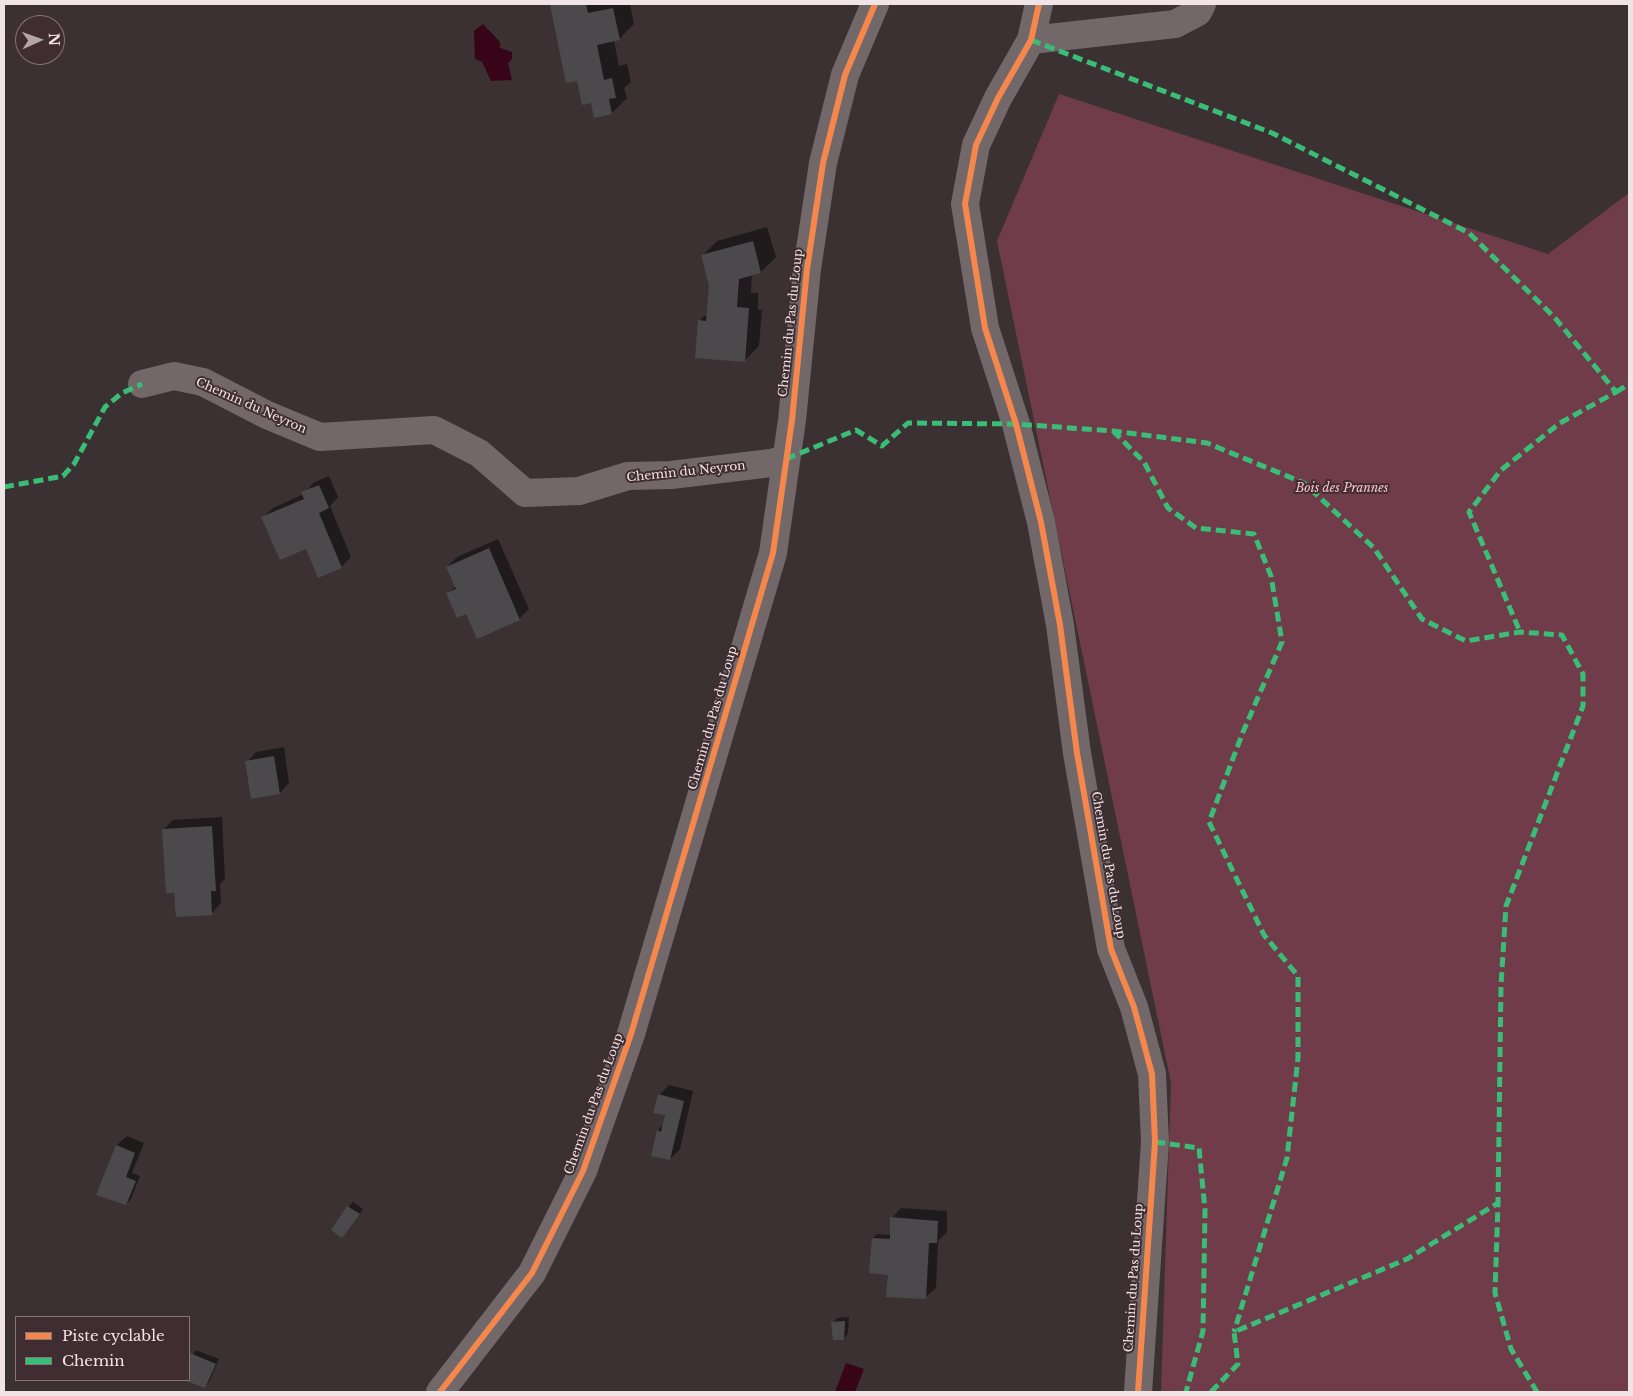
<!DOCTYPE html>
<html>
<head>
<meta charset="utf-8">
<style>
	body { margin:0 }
	#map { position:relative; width:1633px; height:1396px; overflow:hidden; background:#3b3133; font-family:"Libre Baskerville",serif }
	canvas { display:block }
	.frame { position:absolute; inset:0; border:5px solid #f1e4e6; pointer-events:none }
	.legend { position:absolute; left:15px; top:1316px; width:175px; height:65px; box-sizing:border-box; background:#3f2d31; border:1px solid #867679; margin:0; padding:6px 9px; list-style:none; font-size:15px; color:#f1e4e6 }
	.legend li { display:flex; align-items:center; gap:10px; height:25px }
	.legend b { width:25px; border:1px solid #867679 }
	.north { position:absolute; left:15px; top:15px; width:50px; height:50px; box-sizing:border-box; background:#3f2d31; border:1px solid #867679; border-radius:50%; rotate:88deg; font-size:14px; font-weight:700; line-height:20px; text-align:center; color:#f1e4e6 }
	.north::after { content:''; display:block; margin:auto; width:18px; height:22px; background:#b1a5a7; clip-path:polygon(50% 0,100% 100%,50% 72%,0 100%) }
</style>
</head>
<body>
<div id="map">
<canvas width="1633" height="1396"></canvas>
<div class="frame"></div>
<ul class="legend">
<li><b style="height:6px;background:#f5874c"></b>Piste cyclable</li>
<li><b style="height:6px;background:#3abd76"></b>Chemin</li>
</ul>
<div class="north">N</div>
</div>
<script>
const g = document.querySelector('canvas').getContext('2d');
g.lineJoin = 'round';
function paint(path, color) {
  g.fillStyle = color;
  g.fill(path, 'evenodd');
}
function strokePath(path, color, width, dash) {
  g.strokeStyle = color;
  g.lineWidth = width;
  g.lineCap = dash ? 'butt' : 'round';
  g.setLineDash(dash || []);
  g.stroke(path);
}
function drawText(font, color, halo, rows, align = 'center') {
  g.font = font + ' "Libre Baskerville",serif';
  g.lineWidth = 4;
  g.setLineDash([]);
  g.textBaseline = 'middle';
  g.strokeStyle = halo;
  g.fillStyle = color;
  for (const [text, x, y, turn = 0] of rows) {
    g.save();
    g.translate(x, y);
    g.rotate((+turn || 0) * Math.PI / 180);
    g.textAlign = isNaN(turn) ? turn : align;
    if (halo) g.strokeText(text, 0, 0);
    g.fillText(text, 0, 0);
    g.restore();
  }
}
paint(new Path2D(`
	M1059 94 1548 254 1629 193V1392H1161L1171 1083 997 241Z`), '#713c4a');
paint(new Path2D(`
	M483 24 500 42V48L512 52V59L508 63 512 80 491 81 482 62 475 59 474 31Z
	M846 1363 864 1369 855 1392H835Z`), '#380418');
paint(new Path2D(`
	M553 4H630L634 24 619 39 614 40 619 66 627 64 631 82 624 88 627 98 612 113 592 101 578 80 551 6Z
	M767 227 776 257 761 272 752 274 751 293H758V310H762L759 346 744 361 700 320 704 316H708L710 286 702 256 717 241Z
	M329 476 338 497 330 506 351 557 341 567 263 517 273 508 304 494 313 483Z
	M498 539 529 609 519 619 466 613 448 594 456 586 447 567 457 557Z
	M284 747 289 783 280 793 247 762 256 752Z
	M222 817 225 879 220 884 221 903 212 913 175 891 163 830 173 820Z
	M669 1085 693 1091 680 1149 670 1159 658 1130 664 1124 667 1114 659 1095Z
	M127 1136 144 1143 132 1173 140 1176 131 1199 126 1204 97 1194 117 1145Z
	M353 1202 363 1209 346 1232 348 1207Z
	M901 1208 947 1211V1232L938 1241 936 1288 926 1297 889 1274 873 1238 877 1234 891 1235 892 1218Z
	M849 1317 848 1334 843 1339 833 1323 837 1318Z
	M196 1350 219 1359 209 1382 204 1387 188 1380 189 1360Z`), '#0007');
paint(new Path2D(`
	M556 4H586L588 13 613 8 620 40 597 45 604 80 612 78 616 98 609 99 612 114 594 118 591 103 582 105 577 81 566 83 550 5Z
	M753 241 761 273 739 279 737 307 749 308 745 362 695 358 698 320 706 321 709 286 701 255Z
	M319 485 329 508 319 513 342 568 318 578 306 549 280 560 261 517 304 499 301 492Z
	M489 548 520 620 477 639 466 614 457 618 446 593 456 589 446 567Z
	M274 756 280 794 251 799 245 761Z
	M212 826 216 891H211L212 915 176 917 174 893H166L162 829Z
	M658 1094 684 1101 670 1160 651 1156 657 1130 661 1132 665 1115 653 1113Z
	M116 1145 135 1153 126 1177 136 1181 126 1205 96 1195Z
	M347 1206 360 1214 342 1238 331 1230Z
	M890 1217 938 1221 937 1243H929L926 1299 886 1297 888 1275 869 1273 872 1238 890 1239Z
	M845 1321 844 1340H833L831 1322Z
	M190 1353 216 1364 205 1388 184 1380H189Z`), '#4b494c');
strokePath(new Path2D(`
	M1039 4 1031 40 998 98 976 145 965 204 985 328 1016 424 1041 522 1060 625 1077 753 1111 949 1134 1007 1152 1074 1155 1142 1138 1392
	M1031 40 1175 24 1198 12 1202 4
	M142 384 174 376 203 382 267 415 320 437 434 430 479 453 525 493 579 491 628 476 671 475 771 463 786 459
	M440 1392 532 1273 583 1171 631 1034 773 553 792 420 807 269 823 163 845 75 875 4`), '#72686a', 28);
strokePath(new Path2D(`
	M1031 40 1272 133 1469 233 1555 318 1616 392 1560 423 1501 470 1469 512 1520 632
	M1616 392 1629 384
	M1113 431 1144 462 1168 508 1196 528 1254 534 1271 576 1282 642 1243 732 1209 822 1264 935 1298 976V1058L1287 1158 1234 1332
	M786 459 856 430 882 446 908 423 1016 424 1113 431 1207 443 1304 483 1374 548 1422 619 1466 641 1520 632 1562 635 1583 674V706L1506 906 1501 985 1498 1203
	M4 487 63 476 74 464 105 407 122 393 142 384
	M1155 1142 1199 1148 1205 1210 1203 1331 1186 1392
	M1211 1392 1238 1364 1234 1332 1407 1259 1498 1203 1495 1293 1511 1349 1537 1392`), '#3abd76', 5, [10, 5]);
strokePath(new Path2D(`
	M1039 4 1031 40 998 98 976 145 965 204 985 328 1016 424 1041 522 1060 625 1077 753 1111 949 1134 1007 1152 1074 1155 1142 1138 1392
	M440 1392 532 1273 583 1171 631 1034 773 553 792 420 807 269 823 163 845 75 875 4`), '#f5874c', 6);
drawText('12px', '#f1e4e6', '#3f2d31', [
	["Chemin du Pas du Loup",791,323,-84],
	["Chemin du Neyron",251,406,24],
	["Chemin du Neyron",686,472,-6],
	["Chemin du Pas du Loup",713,718,-74],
	["Chemin du Pas du Loup",1108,865,80],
	["Chemin du Pas du Loup",594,1104,-70],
	["Chemin du Pas du Loup",1134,1278,-86]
]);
drawText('italic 12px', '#ffc2cf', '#3f2d31', [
	["Bois des Prannes",1342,489]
]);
</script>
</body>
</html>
